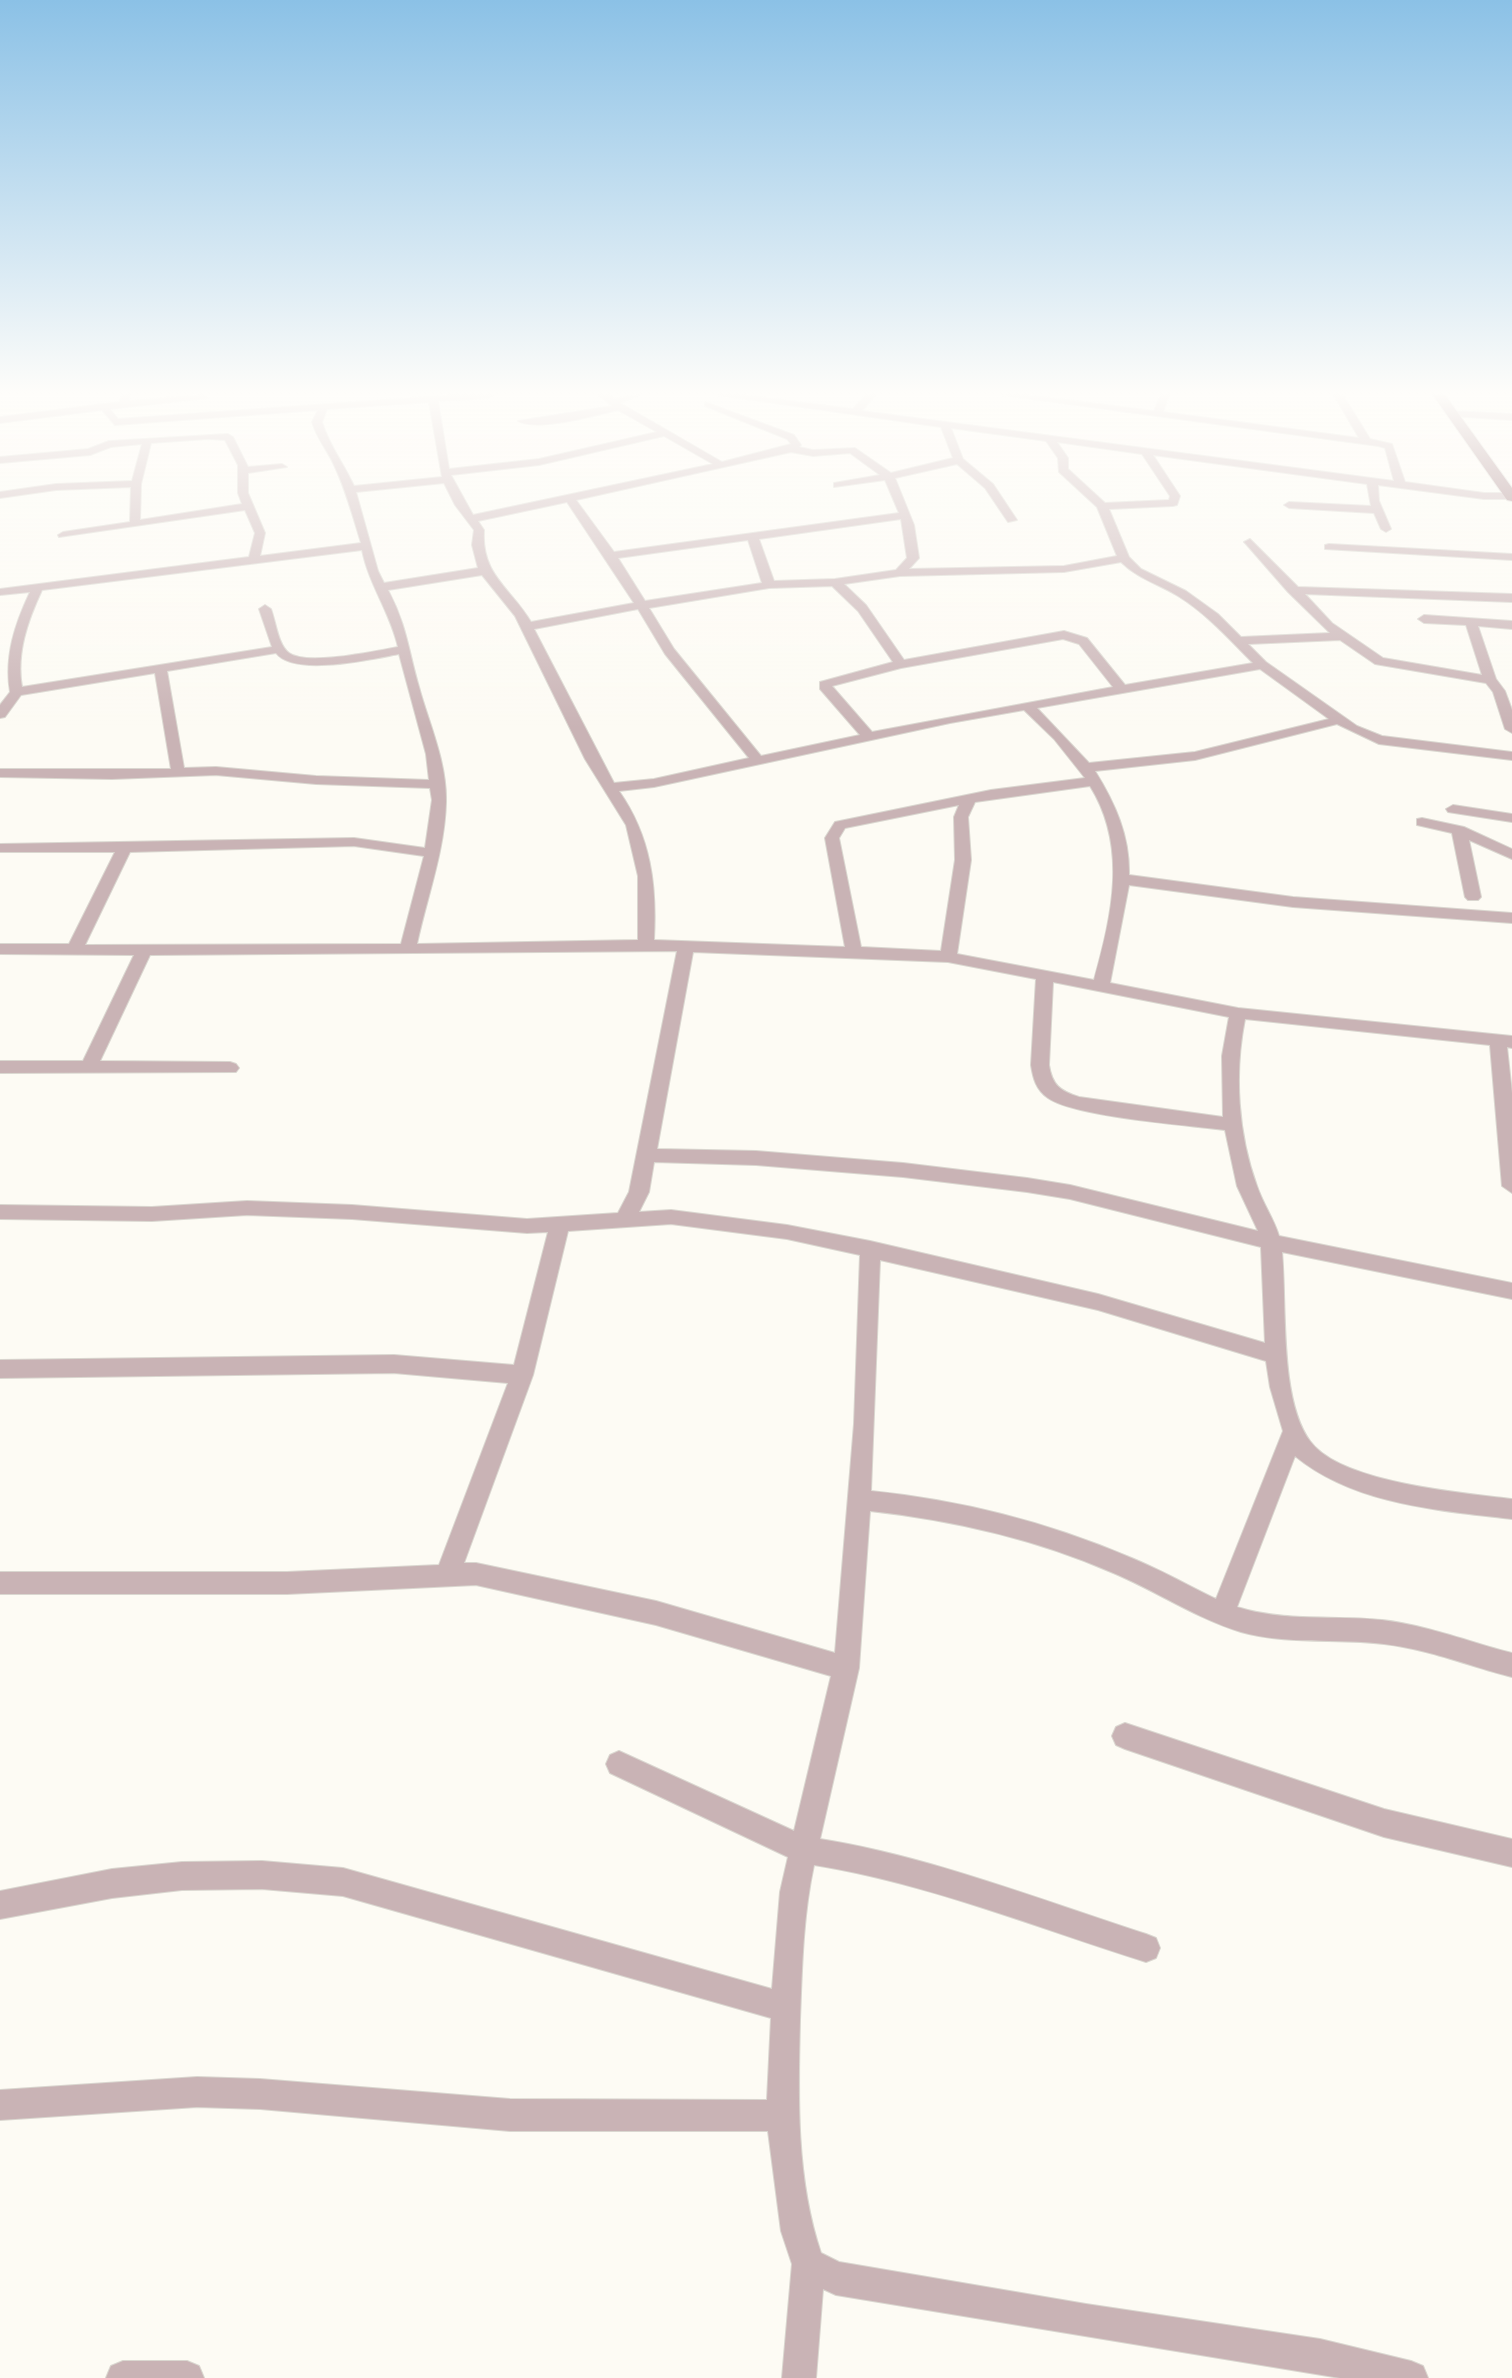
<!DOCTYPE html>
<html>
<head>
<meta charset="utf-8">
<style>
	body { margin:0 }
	canvas { display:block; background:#fdfbf4 }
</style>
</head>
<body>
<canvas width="1512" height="2378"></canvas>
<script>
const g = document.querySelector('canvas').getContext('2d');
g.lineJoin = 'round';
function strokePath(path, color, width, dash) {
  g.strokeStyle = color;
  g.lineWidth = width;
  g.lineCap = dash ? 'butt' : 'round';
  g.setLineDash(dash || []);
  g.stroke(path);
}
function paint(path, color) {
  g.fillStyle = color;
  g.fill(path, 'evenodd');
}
const minor = new Path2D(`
	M122 395H130L129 401 203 395 208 398 110 409 118 419 454 395H493L489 398 438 401 449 469 539 459 657 432 618 410C596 415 537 432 518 421L612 406 599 395H609L614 399 639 395 620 403 722 462 791 444 787 439 705 406V402L794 435 801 445 799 447 813 450 855 448 891 473 953 458 941 427 718 395H742L853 409 866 395H875L862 411 1394 481 1385 448 1378 446 1002 395H1026L1154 411 1161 395H1169L1163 412 1359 438 1334 395H1343L1370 439 1392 444 1405 482 1484 493H1512V499H1484L1378 485 1379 501 1391 529 1386 532 1381 529 1374 513 1289 508 1284 505 1289 502 1371 506 1367 484 1153 455 1180 496 1177 505 1173 506 1109 509 1129 557 1141 569 1186 591 1218 614 1241 637 1330 633 1288 592 1246 544 1244 542 1250 539 1298 587 1512 594V602L1305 594 1332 623 1383 658 1482 675 1466 625 1424 623 1418 619 1424 615 1512 621V629L1478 626 1496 679 1505 691 1512 710V733L1505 729 1493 692 1486 683 1375 664 1340 640 1248 644 1266 662 1357 726 1382 736 1512 752V760L1379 744 1337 724 1195 760 1095 771C1115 803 1130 836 1129 875L1293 897 1512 913V923L1293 907 1129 885 1110 983 1238 1008 1512 1036V1048L1507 1047 1512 1093V1193L1502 1186 1490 1045 1245 1019C1234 1074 1238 1134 1257 1186 1263 1204 1274 1219 1279 1236L1512 1283V1299L1282 1252C1287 1303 1279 1399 1310 1441 1340 1483 1463 1493 1512 1499V1519C1438 1510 1355 1505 1295 1456L1237 1607C1284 1622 1334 1615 1382 1620 1426 1625 1469 1642 1512 1653V1677C1469 1666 1428 1649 1384 1644 1336 1638 1287 1645 1241 1632 1195 1618 1155 1590 1111 1572 1035 1539 952 1520 870 1511L859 1668 820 1839C928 1856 1041 1900 1146 1934L1156 1938 1160 1948 1156 1958 1146 1962C1037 1928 927 1883 814 1865 803 1916 802 1968 800 2020 798 2097 796 2179 821 2253L839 2262 1086 2304 1320 2339 1411 2361 1423 2366 1428 2378H1340L836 2295 823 2289 816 2378H782L792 2264 781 2231 768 2131H510L260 2109 197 2107 0 2120V2090L197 2077 260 2079 510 2099 767 2100 771 2018 343 1896 262 1889 182 1890 112 1898 0 1919V1891L112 1869 182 1862 262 1861 343 1868 772 1989 780 1892 788 1857 610 1773 606 1764 610 1755 619 1751 794 1831 831 1676 656 1625 476 1585 287 1594H0V1572H287L439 1565 508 1383 394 1373 0 1378V1360L394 1355 514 1365 548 1232 527 1233 352 1219 247 1215 152 1221 0 1219V1205L152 1207 247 1201 352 1205 527 1219 618 1213 629 1192 677 951 150 955 100 1061 230 1062 236 1064 239 1068 236 1072 0 1073V1061H83L134 955 0 954V944H69L115 852H0V844L354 838 425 848 432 800 430 788 316 784 216 775 112 779 0 777V769H171L155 673 21 695 5 717 0 718V705L10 692C4 656 15 624 30 592L0 595V589L249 557 255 533 245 510 59 537 58 535 63 532 130 522 131 487 56 490 0 498V492L56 484 132 481 142 444 111 447 90 455 0 463V457L88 449 109 441 228 434 233 437 248 467 282 464 287 467 248 473V493L265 533 260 556 361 543C353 517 346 490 334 465 327 449 318 441 312 422L318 410 115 425 102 410 0 423V417L120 402ZM429 402 442 477 354 486C344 464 329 445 322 422L327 409ZM951 428 1046 441 1058 458 1059 472 1097 507 1117 556 1064 566 909 569 919 558 914 525 895 478 957 464 985 488 1008 522 1017 520 993 484 963 459ZM664 436 713 464 473 515 451 475 539 465ZM208 439 225 440 238 465V493L242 504 140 520 141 484 151 443ZM1057 442 1142 454 1170 496 1169 500 1105 503 1068 469V458ZM791 452 813 456 850 453 880 475 834 483V487L885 480 899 513 614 552 576 500ZM444 483 455 505 474 530 472 545 478 568 384 583 378 571 356 492ZM567 502 634 603 531 622C510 587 481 575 484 530L478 521ZM901 519 907 558 896 570 835 579 774 581 759 539ZM748 540 762 583 645 601 618 558ZM362 550C369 585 390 612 398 647 375 651 307 666 289 653 278 645 276 622 271 609L265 605 259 609 272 647 22 687C16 653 28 620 42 590ZM1121 562C1138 579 1159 584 1178 596 1207 614 1229 639 1253 663L1125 685 1087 638 1064 631 904 660 866 605 844 584 900 576 1064 572ZM482 575 515 616 585 759 626 825 638 876V940L417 944C427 897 445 850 446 802 447 762 429 724 419 687 408 649 407 626 388 590ZM832 586 858 611 893 662 820 682V689L860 735 761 756 674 649 649 608 769 588ZM638 609 665 654 749 758 654 779 614 783 534 629ZM1063 639 1079 644 1113 687 872 732 832 686 901 668ZM276 653C294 677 372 659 399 654L426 754 429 780 316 776 216 767 184 768 167 671ZM1260 669 1329 719 1195 752 1089 763 1037 708ZM1024 710 1054 739 1085 778 991 790 835 822 825 838 845 947 654 940C657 885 651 837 619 791L654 787 950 723ZM1090 786C1128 847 1112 915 1094 980L957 954 971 860 968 817 975 802ZM959 805 954 817 955 860 941 951 861 947 839 838 845 828ZM354 846 424 856 401 944 85 945 130 852ZM693 952 948 962 1036 979 1031 1065C1033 1078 1036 1090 1048 1098 1075 1117 1187 1125 1225 1130L1237 1186 1258 1231 1070 1185 1027 1178 903 1163 756 1151 657 1149ZM1053 982 1229 1017 1222 1056 1223 1117 1079 1097C1060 1091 1052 1085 1049 1065ZM654 1162 756 1165 903 1177 1027 1192 1070 1199 1261 1247 1265 1343 1098 1294 870 1241 787 1225 671 1210 639 1212 649 1192ZM671 1224 787 1239 860 1255 854 1424 835 1653 656 1601 476 1563H464L533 1375 568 1231ZM880 1260 1098 1310 1266 1361 1270 1387 1283 1431 1216 1599C1187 1585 1159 1569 1129 1557 1047 1522 960 1500 871 1491Z
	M1453 411 1512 414V420L1450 416Z
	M1329 544 1512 554V560L1325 549V545Z
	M1453 805 1512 814V822L1448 812 1446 809Z
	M1422 818 1464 827 1512 849V859L1469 840 1481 897 1478 900H1468L1465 897 1452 833 1417 825V819Z
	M1125 1723 1384 1809 1512 1839V1867L1384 1837 1125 1749 1116 1745 1112 1736 1116 1727Z
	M123 2361H187L199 2366 204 2378H106L111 2366Z`);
const major = new Path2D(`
	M1433 395H1445L1512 488V501L1507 500Z`);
strokePath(minor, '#dad7d0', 2);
strokePath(major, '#dad7d0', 2);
paint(minor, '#c9b3b5');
paint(major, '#9d767b');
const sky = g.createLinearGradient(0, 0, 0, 728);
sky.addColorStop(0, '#8bc1e6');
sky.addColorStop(0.54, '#fefdfa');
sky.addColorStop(1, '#fefdfa00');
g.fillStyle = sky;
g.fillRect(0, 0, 1512, 728);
</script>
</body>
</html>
